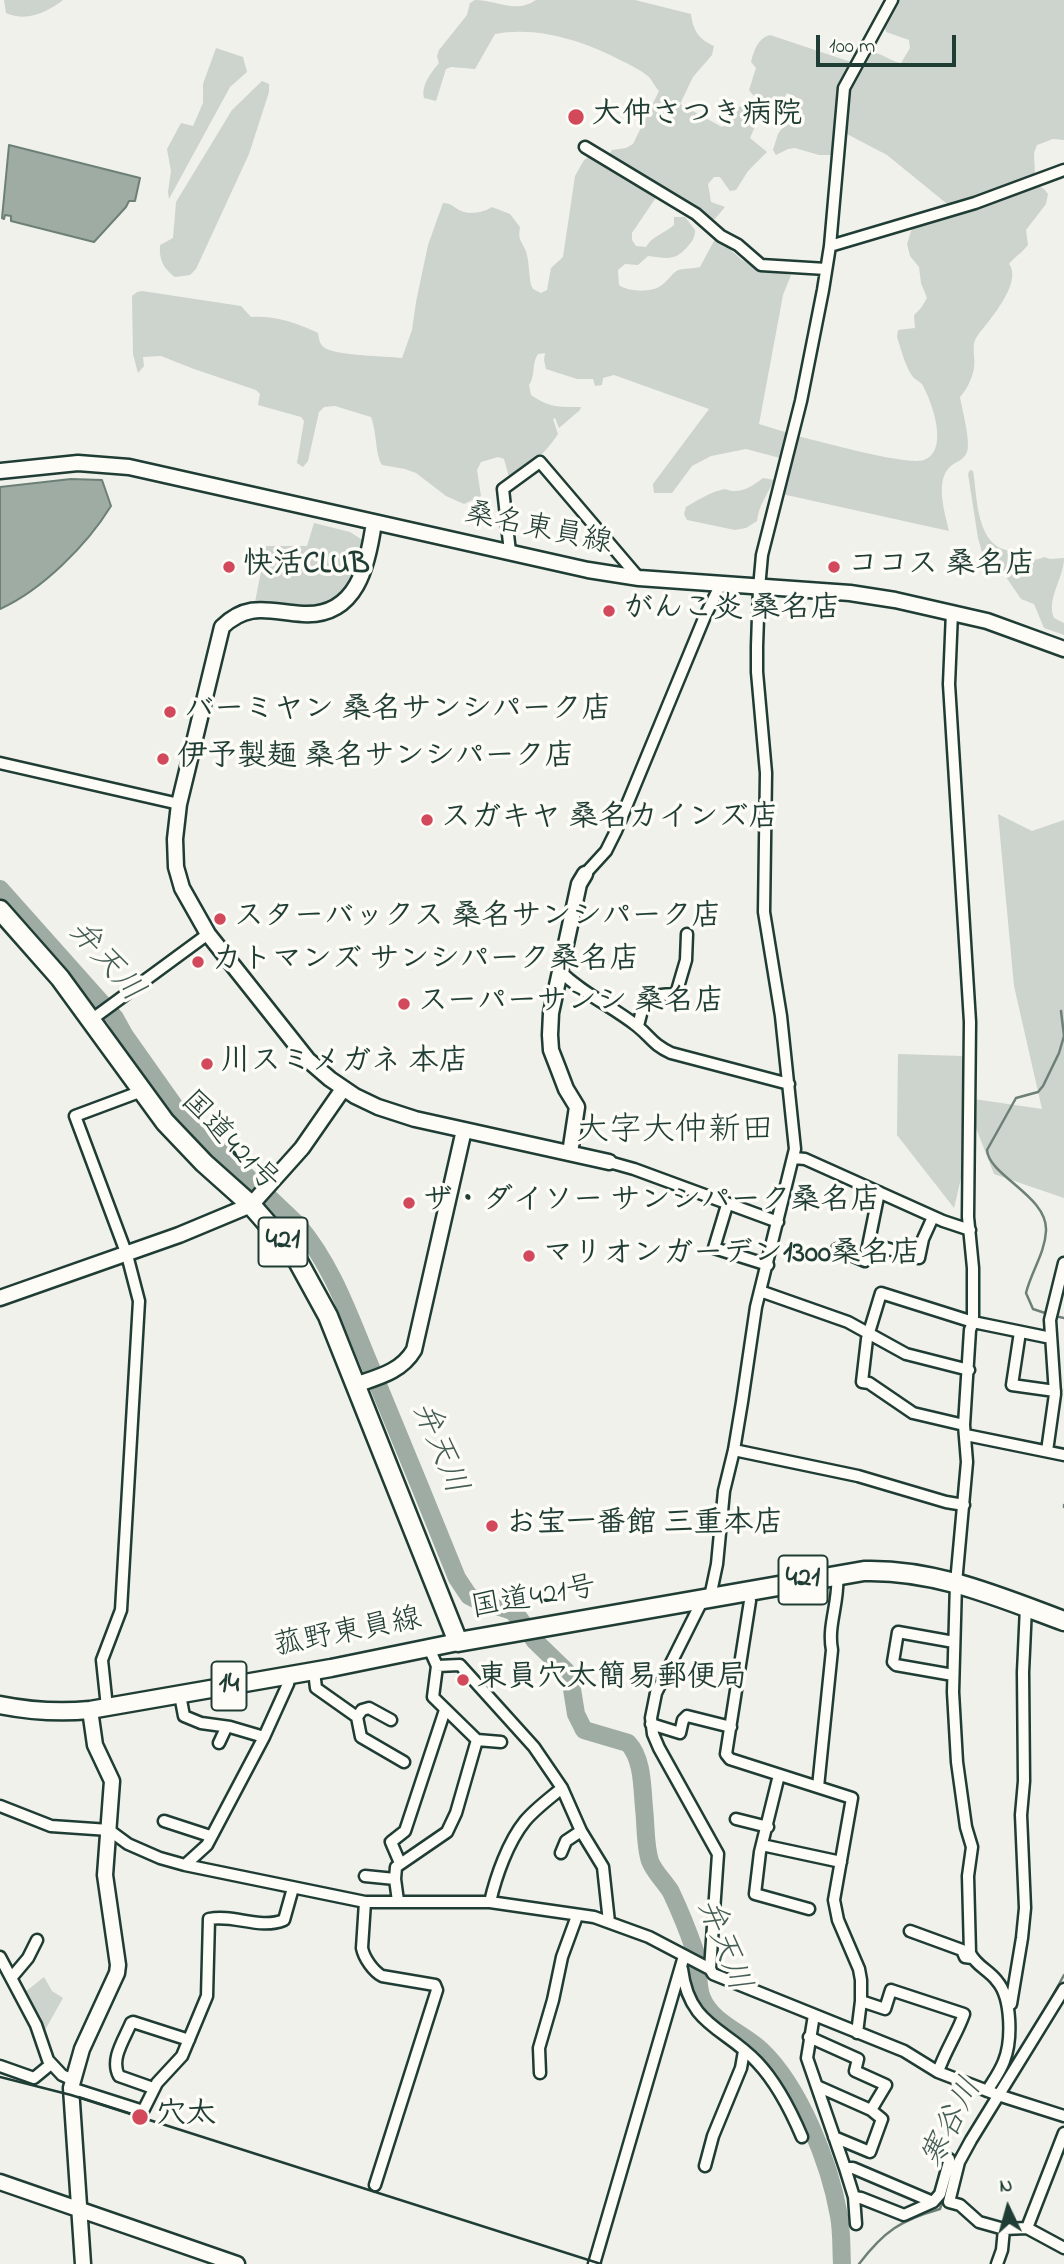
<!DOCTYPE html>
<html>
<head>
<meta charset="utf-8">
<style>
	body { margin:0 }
	#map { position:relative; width:1064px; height:2264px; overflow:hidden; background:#f0f1eb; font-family:"Indie Flower",sans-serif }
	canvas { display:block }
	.north { position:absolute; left:973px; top:2173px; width:70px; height:70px; -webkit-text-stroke:5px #fdfcf7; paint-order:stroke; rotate:355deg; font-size:19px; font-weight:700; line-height:28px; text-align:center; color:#1f3d34 }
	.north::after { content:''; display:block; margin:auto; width:24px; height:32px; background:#1f3d34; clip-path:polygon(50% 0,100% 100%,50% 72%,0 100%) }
	.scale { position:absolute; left:816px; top:35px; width:140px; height:32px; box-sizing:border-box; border:4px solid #1f3d34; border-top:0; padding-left:9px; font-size:21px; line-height:24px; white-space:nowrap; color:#1f3d34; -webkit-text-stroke:5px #fdfcf7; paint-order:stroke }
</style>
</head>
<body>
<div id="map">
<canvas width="1064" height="2264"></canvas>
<div class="north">N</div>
<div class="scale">100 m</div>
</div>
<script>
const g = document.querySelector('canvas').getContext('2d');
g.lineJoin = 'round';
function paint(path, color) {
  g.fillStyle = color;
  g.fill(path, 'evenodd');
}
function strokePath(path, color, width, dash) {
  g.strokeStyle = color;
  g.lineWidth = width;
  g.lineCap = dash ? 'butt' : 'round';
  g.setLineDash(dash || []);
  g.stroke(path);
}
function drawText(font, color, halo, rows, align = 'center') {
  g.font = font + ' "Indie Flower","Klee One",sans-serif';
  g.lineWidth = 7;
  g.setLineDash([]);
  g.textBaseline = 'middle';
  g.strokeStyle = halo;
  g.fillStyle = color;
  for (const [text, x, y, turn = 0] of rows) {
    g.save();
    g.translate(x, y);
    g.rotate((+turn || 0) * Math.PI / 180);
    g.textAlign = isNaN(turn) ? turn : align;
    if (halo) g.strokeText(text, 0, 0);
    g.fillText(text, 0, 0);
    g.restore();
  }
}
paint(new Path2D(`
	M4 0H63C46 13 27 22 6 13Z
	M475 0C496 0 516 14 536 0H635L691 14C693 31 699 39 714 46L712 55 693 77 680 104 722 127 732 120 735 109 743 105 756 115V124L750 138 767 152 748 171 736 190 730 191 720 177H714L708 184 711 202 725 207 715 219 710 220 608 156 612 150 626 148 633 144 659 91C655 87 653 82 650 78 643 71 630 65 622 61 584 41 538 26 495 34L475 69 451 67 446 69 436 101 424 98C421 85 431 73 439 63L437 56 439 50 467 15 470 3Z
	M897 0H1064V140L1053 139 1037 145 1034 153 1035 176 960 204 946 203 887 155 847 134 846 130 848 90 868 52C880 51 889 61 901 63L910 48 909 40 886 32 884 23Z
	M770 35 851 62 842 85 834 155H819L795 148 788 149 776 155 773 150 778 134 783 127 793 119 802 100 787 93 777 109C769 107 753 97 749 90L756 68 751 62C754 50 758 38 770 35Z
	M216 48 243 57 247 72 230 87 169 199 168 192 171 171 167 149 181 123 193 126 203 103V84Z
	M262 81 269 84V92L249 154 196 269 190 275 175 277C163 268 159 260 160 245L173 238 176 202 232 110Z
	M592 155 657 196 632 233V240L636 246 646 247C653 235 664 234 674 225V217H685L695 230C695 237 693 240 689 245 675 262 668 258 648 256L638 265 625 264 618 270 619 285C628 292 652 293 662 285 668 281 671 274 678 270 685 268 693 269 700 267L716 237 742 260 756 267 791 275 783 295 759 424 788 433 780 458 746 449 711 456 692 466 672 493H654L653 484 709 409 614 375 603 378 602 385 595 386 593 379H577L546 369 544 360 545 353 538 354C531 364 536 375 529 385L531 395C550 408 559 407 581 407L580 410 559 428 555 418 553 419 558 434C545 454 529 467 510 481L504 459 498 457 481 462 477 470 481 496 464 504 446 496 416 473 405 469 382 465C375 454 377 432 371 417L335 406 324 407 319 412 308 461 303 467 297 463 304 421 301 417 258 405 260 394 256 390 194 369 161 356 143 357 144 366 138 373 133 354 132 296 137 292 142 291 241 306 251 317C273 315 298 323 318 333 319 339 319 344 325 348 339 356 385 356 402 358L412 330 416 302 428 245 443 203C451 203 452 206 459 210 468 215 483 213 492 207L510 214 520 227C518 239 520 239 525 249 529 257 529 276 531 285L533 289 541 293 547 290 551 268 563 257 575 176 584 160Z
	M1036 185 1044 189 1048 194 1046 204 1026 230 1028 245C1022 253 1013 258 1009 264 1023 282 989 321 978 335 970 345 976 357 974 368 972 379 967 389 960 397 962 409 971 442 967 452 964 460 957 461 951 466 934 480 945 513 949 531L782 494 797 436C819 441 907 466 924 460 949 451 933 405 924 388 922 382 917 381 913 377 905 367 901 348 897 337L898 330 915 328 914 315 921 308 927 298 921 283 919 267 910 256 907 244 913 225Z
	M970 470 973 471C977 494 976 533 998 547 1003 550 1009 550 1014 553 1024 559 1033 562 1044 557L1050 559 1064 558C1064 578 1046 599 1054 618L1064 623V635L1044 628 1034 604 1021 599 995 561 990 560V554L982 552 978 538 968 474Z
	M763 478 774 480C767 496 759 504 757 521L746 528 735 530 687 520 684 514 686 507C696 501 709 493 721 490 727 488 727 490 732 491 744 492 754 485 763 478Z
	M314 523 350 532 364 541C360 554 357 572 350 583 328 616 289 607 255 602L266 546H307Z
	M998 814 1032 831 1064 820V1198L994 1174 974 1123 954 1208 897 1135 898 1054 962 1056 967 1098 1042 1109 1014 986Z
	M44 1977 52 1991 63 1998 45 2030 25 1992Z`), '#cdd3cd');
const water = new Path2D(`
	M9 145 140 178 135 201H129L126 207 94 242 11 221V216L5 215 4 219 2 218Z
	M71 479 102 480 111 506C87 545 42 590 0 609V487Z`);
paint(water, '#9faca4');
strokePath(water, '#6c8077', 2);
strokePath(new Path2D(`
	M1048 1314 1033 1309 1026 1293C1031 1272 1045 1253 1046 1231 1048 1196 989 1176 987 1150L1016 1098 1038 1092 1043 1086 1059 1053 1064 1036 1061 1011
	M1055 1316 1064 1318
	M1064 1505V1507
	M1042 2015 1064 1975
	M996 2089 1026 2042
	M954 2162 968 2137
	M859 2264C884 2231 901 2220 940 2209L950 2178`), '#6c8077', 2.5);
strokePath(new Path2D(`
	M0 889 115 1018 125 1036 178 1111 298 1225C332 1265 349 1315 369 1363 399 1435 428 1506 457 1578L469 1596 475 1599 512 1611 519 1618 535 1641 566 1671 571 1683 576 1714 584 1730 628 1743C643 1759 642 1787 644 1808 646 1825 645 1846 650 1861 654 1872 665 1882 671 1892 680 1911 688 1931 695 1951 700 1967 696 1984 702 1998 711 2022 743 2033 761 2050 800 2087 830 2164 839 2216 842 2232 841 2248 842 2264`), '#9faca4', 18);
const street = new Path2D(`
	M585 147 696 214 721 236 738 245 761 265 826 269
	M830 246 975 203 1064 170
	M510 552 503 489 540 462 639 578
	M952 612 949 684 970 1022 968 1217 973 1268V1322L970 1330 964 1425 967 1462 956 1583 953 1692 957 1762 966 1827 972 1847 968 1876 970 1953C976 1966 989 1970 997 1981 1012 1998 1012 2041 1004 2061 1000 2072 993 2081 987 2091
	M0 763 179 804
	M585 874 606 851 616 831 705 616 721 584
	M560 971C583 994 612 1006 637 1026 652 1038 652 1044 671 1053L789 1084
	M91 1020 208 934
	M638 1026C646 994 643 996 676 994L686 960 687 934
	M794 1158 805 1159 834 1172 943 1221 970 1230
	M609 1162 634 1169 778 1222
	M727 1205 714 1248 768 1265
	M869 1243 919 1258 923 1239 933 1217
	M837 1249 865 1261 879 1192
	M760 1291 848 1322 906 1354 969 1370
	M1020 1332 1012 1385 1055 1391
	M964 1425 913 1413 869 1383 862 1382 867 1339 881 1293 973 1322 1051 1338
	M966 1435 1064 1455
	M734 1450 858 1476 946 1502 964 1505
	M1047 1451 1055 1394 1050 1320 1064 1263
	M748 1590 750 1601 726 1754 730 1759 852 1798 834 1900 838 1920 859 1969 861 1980V2001L857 2033
	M710 1597 717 1564 724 1491 734 1450 742 1402 756 1307 795 1149 781 1016 764 912 766 773 757 672V646L759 588 762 555 801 401 823 290 830 246 844 88 892 0
	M703 1599 656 1693 651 1718 653 1734 659 1748 718 1854 710 1969
	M429 1648 437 1666 460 1665 534 1747 562 1788 581 1831 603 1867 609 1922
	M314 1671 316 1688 357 1717 361 1737 404 1762
	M953 1675 896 1665 893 1662 898 1632 954 1642
	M180 1695 184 1716 201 1723 230 1727 264 1737
	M107 1707 102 1660 121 1610 139 1301 127 1255 75 1116 142 1091
	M357 1717 362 1710 369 1708 391 1720
	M651 1724 680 1733 683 1720 687 1716 731 1727
	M477 1740 501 1742
	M219 1743 226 1728
	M779 1775 760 1852 755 1894 809 1909
	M818 1787 832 1650C827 1625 840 1600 837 1574
	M0 1806 51 1826 109 1830 128 1844 160 1858 185 1865 365 1902H490L594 1917 649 1937 710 1969 713 1974 904 2051 938 2072 998 2095 1064 2116
	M736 1819 768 1827
	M164 1821 210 1836
	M762 1845 841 1862
	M561 1853 566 1841 581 1831
	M400 1863 391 1842 405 1831 445 1710
	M185 1865 207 1845 264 1737 288 1684 290 1675
	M365 1876 395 1879
	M398 1901 395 1879 396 1867 447 1832 456 1813 477 1740 433 1697 437 1666
	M365 1902 362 1948C364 1958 373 1971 382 1976L435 1985 437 1990 375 2185
	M490 1902C496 1876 508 1842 525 1821 535 1809 550 1798 562 1788
	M910 1931 962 1950 965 1957 972 1958
	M0 1957 36 2025 48 2060 62 2075 73 2080
	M682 1969C689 2026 724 2027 757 2062 777 2083 791 2111 802 2137
	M12 1977 28 1958 37 1940
	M1064 1989 971 2140 959 2162 949 2202 960 2205 979 2222 1004 2229 1027 2228 1064 2248
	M861 2001 885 2009 891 1990 964 2014C957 2034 945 2051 938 2072
	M1011 2004 1022 1938 1025 1908 1021 1815 1024 1781 1023 1672 1026 1607
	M814 2015 807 2058 845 2168H853L933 2202 904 2215 861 2198 854 2197 845 2168
	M809 2037 858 2059 855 2071 886 2085 871 2110
	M0 2066 34 2078 51 2064
	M540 2073 539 2048 553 2000 562 1957 577 1916
	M817 2086 871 2110 882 2119 870 2152 834 2137
	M71 2088 143 2111 157 2083 182 2056 207 1996 209 1919C234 1914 260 1930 284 1920L293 1888
	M153 2088 119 2076C110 2059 124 2040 131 2023L133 2022 189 2040
	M705 2166 713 2136 741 2068 744 2051
	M854 2197 856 2224
	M933 2202 940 2194 949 2162V2159L937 2153
	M1027 2228 1064 2133
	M594 2264 684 1956
	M997 2264 1002 2250 1004 2229`);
const secondary = new Path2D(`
	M0 471 78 463 129 467 588 570 639 578 850 593 895 600 987 621 1064 649
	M374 522C368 565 357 617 303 614 270 612 249 601 222 627L179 804 175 839 176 867 182 888 208 934 308 1060 330 1079 355 1096 378 1107 415 1119 609 1162
	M570 1153 577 1107 566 1089 558 1068 551 1050 550 1035 551 1013 579 884 585 874
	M0 1298 179 1235 251 1205 302 1148 343 1089
	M355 1385C378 1377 401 1372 414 1350L464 1130
	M0 2182 237 2264
	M83 2264 71 2088 82 2049 117 1973 118 1965 105 1875 112 1781 95 1745 90 1710`);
const primary = new Path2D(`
	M0 1705C30 1711 59 1713 90 1710L331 1668 458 1642`);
const highway = new Path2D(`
	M0 910 60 978 165 1122 204 1163 251 1205 294 1254 328 1316 458 1642 864 1571C935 1569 999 1597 1064 1621`);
strokePath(street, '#1f3d34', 15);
strokePath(secondary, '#1f3d34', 19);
strokePath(primary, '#1f3d34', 21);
strokePath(highway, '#1f3d34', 23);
strokePath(street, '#fdfcf7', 10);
strokePath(secondary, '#fdfcf7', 14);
strokePath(primary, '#fdfcf7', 16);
strokePath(highway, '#fdfcf7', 18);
strokePath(new Path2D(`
	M0 2077 71 2095 140 2117 601 2264`), '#1f3d34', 2.5);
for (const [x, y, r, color] of [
	[576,117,9,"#d1495b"],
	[229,567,7,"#d1495b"],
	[834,567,7,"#d1495b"],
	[609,611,7,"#d1495b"],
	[170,712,7,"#d1495b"],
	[163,759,7,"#d1495b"],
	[427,820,7,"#d1495b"],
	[220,919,7,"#d1495b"],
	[198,962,7,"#d1495b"],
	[404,1004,7,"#d1495b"],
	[207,1064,7,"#d1495b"],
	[409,1203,7,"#d1495b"],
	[529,1256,7,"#d1495b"],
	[492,1526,7,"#d1495b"],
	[463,1680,7,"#d1495b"],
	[140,2117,9,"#d1495b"]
]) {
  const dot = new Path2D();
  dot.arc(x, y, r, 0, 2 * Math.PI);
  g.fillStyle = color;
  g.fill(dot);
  strokePath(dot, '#fdfcf7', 2.5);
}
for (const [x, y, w] of [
	[283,1242,49],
	[803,1580,49],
	[229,1686,35]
]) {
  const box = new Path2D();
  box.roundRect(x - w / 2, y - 24.5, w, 49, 5);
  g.fillStyle = '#fdfcf7';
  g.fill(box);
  strokePath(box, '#1f3d34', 2);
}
drawText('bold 28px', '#1f3d34', null, [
	["421",283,1242],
	["421",803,1580],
	["14",229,1686]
]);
drawText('bold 30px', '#1f3d34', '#fdfcf7', [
	["大仲さつき病院",592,117],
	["快活CLUB",243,567],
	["ココス 桑名店",848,567],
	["がんこ炎 桑名店",623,611],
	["バーミヤン 桑名サンシパーク店",184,712],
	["伊予製麺 桑名サンシパーク店",177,759],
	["スガキヤ 桑名カインズ店",441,820],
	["スターバックス 桑名サンシパーク店",234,919],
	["カトマンズ サンシパーク桑名店",212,962],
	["スーパーサンシ 桑名店",418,1004],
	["川スミメガネ 本店",221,1064],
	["ザ・ダイソー サンシパーク桑名店",423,1203],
	["マリオンガーデン1300桑名店",543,1256],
	["お宝一番館 三重本店",506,1526],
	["東員穴太簡易郵便局",477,1680],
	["穴太",156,2117]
], 'left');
drawText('30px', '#1f3d34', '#fdfcf7', [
	["桑名東員線",538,531,12],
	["国道421号",228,1143,46],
	["国道421号",534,1600,-10],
	["菰野東員線",348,1635,-11]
]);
drawText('italic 32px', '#455e56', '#fdfcf7', [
	["弁天川",104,963,49],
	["弁天川",437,1449,68],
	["弁天川",721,1946,69],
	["寒谷川",954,2124,-63]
]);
drawText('33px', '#1f3d34', '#fdfcf7', [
	["大字大仲新田",675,1134]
]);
</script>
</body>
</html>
